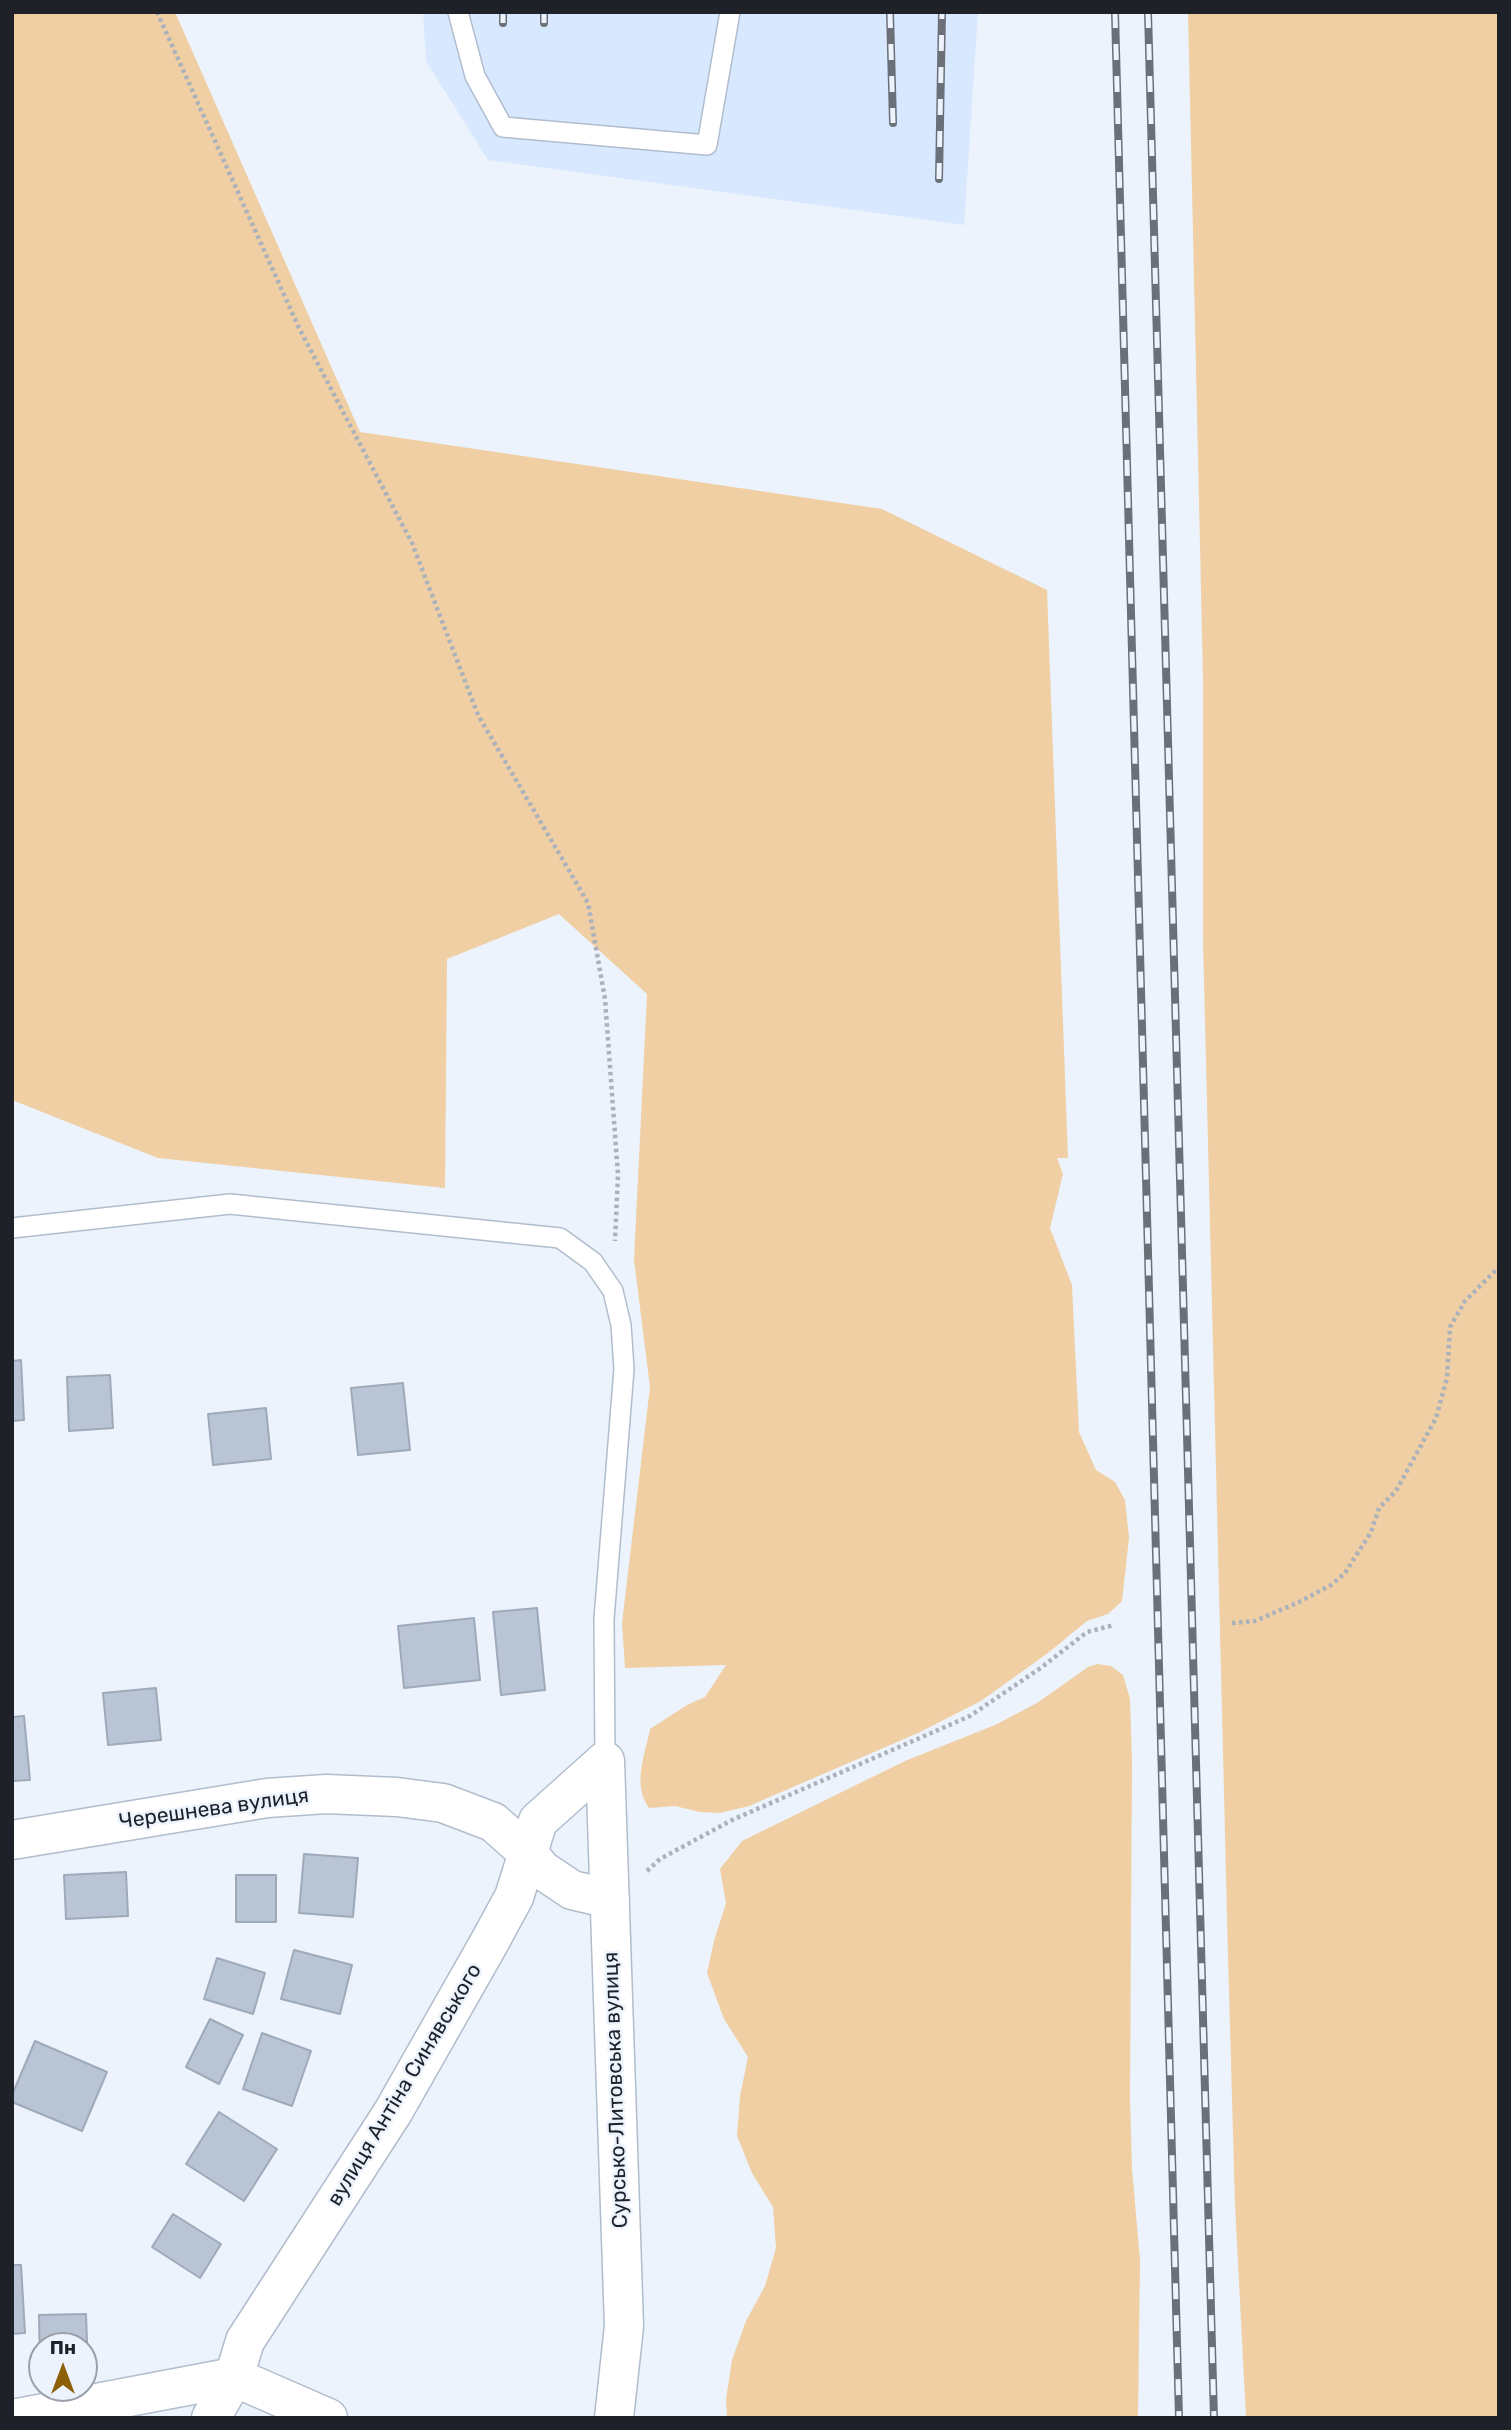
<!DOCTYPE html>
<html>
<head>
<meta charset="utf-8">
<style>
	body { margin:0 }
	#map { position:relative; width:1511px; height:2430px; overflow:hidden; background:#ecf3fd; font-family:Rubik,sans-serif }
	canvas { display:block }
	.frame { position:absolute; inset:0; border:14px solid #1e2228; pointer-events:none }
	.north { position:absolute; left:28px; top:2332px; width:70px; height:70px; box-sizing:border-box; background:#ecf3fd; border:2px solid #9a9fa8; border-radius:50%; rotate:0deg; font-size:19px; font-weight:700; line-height:28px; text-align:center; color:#1e2228 }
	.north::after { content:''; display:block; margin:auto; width:24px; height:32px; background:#8d5f07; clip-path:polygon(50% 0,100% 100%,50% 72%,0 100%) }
</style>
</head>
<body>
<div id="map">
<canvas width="1511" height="2430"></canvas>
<div class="frame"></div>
<div class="north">Пн</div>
</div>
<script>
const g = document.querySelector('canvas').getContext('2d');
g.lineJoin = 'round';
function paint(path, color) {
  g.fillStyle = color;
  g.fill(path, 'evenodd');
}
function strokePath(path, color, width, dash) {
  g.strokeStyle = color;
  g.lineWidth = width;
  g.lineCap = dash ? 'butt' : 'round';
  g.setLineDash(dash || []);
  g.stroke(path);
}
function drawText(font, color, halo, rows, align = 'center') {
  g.font = font + ' Rubik,sans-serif';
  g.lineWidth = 5;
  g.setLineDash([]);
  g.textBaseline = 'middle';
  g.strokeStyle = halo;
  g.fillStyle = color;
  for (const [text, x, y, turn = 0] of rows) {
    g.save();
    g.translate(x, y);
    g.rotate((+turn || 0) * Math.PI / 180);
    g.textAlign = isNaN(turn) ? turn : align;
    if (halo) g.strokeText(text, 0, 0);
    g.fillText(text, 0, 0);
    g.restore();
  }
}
paint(new Path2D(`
	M423 12H978L964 225 488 160 426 61Z`), '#d8e8ff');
paint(new Path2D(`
	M12 12H175L360 432 882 509 1047 590 1068 1158H1057L1063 1174 1050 1228 1072 1285 1079 1432 1096 1470 1115 1482 1125 1500 1129 1538 1122 1601 1108 1614 1087 1621 1048 1653 981 1701 918 1733 749 1806 720 1813 700 1812 675 1806 649 1808C632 1784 645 1755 650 1729L687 1705 705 1697 726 1665 625 1668 622 1623 650 1387 634 1260 647 994 559 914 447 959 445 1188 158 1158 12 1100Z
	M1188 12H1499V2418H1246L1235 2204 1228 1956 1203 940V679Z
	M1097 1664 1111 1666 1123 1675 1130 1699 1132 1760 1130 2097 1132 2169 1140 2260 1138 2418H727L726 2399 732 2360 746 2321 765 2286 776 2248 773 2207 752 2173 737 2136 740 2096 748 2057 724 2019 707 1973 714 1941 726 1903 720 1869 742 1841 905 1761 995 1725 1037 1703 1088 1667Z`), '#efcfa3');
const building = new Path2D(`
	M21 1360 24 1420 12 1421V1361Z
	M110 1375 113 1428 69 1431 67 1377Z
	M403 1383 410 1450 358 1455 351 1388Z
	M266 1408 271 1459 213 1465 208 1414Z
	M537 1608 545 1690 501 1695 493 1612Z
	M474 1618 480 1680 404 1688 398 1626Z
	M156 1688 161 1740 108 1745 103 1693Z
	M24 1716 30 1780 12 1781V1717Z
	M304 1854 358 1858 353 1917 299 1913Z
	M126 1872 128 1916 66 1919 64 1875Z
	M236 1875H276V1922H236Z
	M294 1950 352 1965 340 2014 281 1999Z
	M217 1958 265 1973 253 2014 204 1999Z
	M210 2019 243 2035 219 2084 186 2067Z
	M262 2033 311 2051 292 2106 243 2089Z
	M35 2041 107 2072 82 2131 12 2102V2095Z
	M219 2112 277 2149 244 2201 186 2164Z
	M173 2214 221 2244 200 2278 152 2247Z
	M12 2265H21L25 2333 12 2334Z
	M86 2314 88 2369 84 2370V2346H42V2371H40L39 2315Z`);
paint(building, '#b9c4d4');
strokePath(building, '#9eaab9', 2);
const lane = new Path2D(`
	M458 12 475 76 503 127 707 145 730 12
	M12 1228 230 1204 560 1238 593 1262 613 1291 621 1325 624 1369 604 1619 605 1761`);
const street = new Path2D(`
	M605 1761 624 2326 614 2418
	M12 1840 267 1798 326 1794 397 1797 443 1803 493 1822 528 1853 542 1870 572 1890 610 1899
	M18 2418 234 2377 328 2418
	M211 2418 234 2377 245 2341 393 2112 489 1943 514 1897 538 1821 605 1761`);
strokePath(lane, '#b1bdcc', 22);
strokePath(street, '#b1bdcc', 41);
strokePath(new Path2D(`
	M157 12 299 328 412 543 478 715 588 903 605 999 618 1175 615 1241
	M1232 1623 1255 1621 1297 1603 1331 1585 1345 1573 1371 1532 1379 1508 1396 1491 1436 1418 1447 1378 1450 1327 1465 1301 1499 1267
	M647 1871 660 1859 732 1820 970 1716 1042 1667 1087 1632 1114 1625`), '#acb2bb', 4.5, [3.5, 3.5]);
strokePath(lane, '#fff', 19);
strokePath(street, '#fff', 38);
const rail = new Path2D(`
	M503 12V23
	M544 12V23
	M890 12 893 123
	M1115 12 1179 2418
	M1148 12 1214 2418
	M939 179 942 12`);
strokePath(rail, '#6b7078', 8);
strokePath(rail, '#ecf3fd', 5, [16]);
drawText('21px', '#1e2228', '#ecf3fd', [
	["Черешнева вулиця",214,1809,-8],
	["вулиця Антіна Синявського",405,2085,-59],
	["Сурсько-Литовська вулиця",616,2090,-92]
]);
</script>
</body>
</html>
